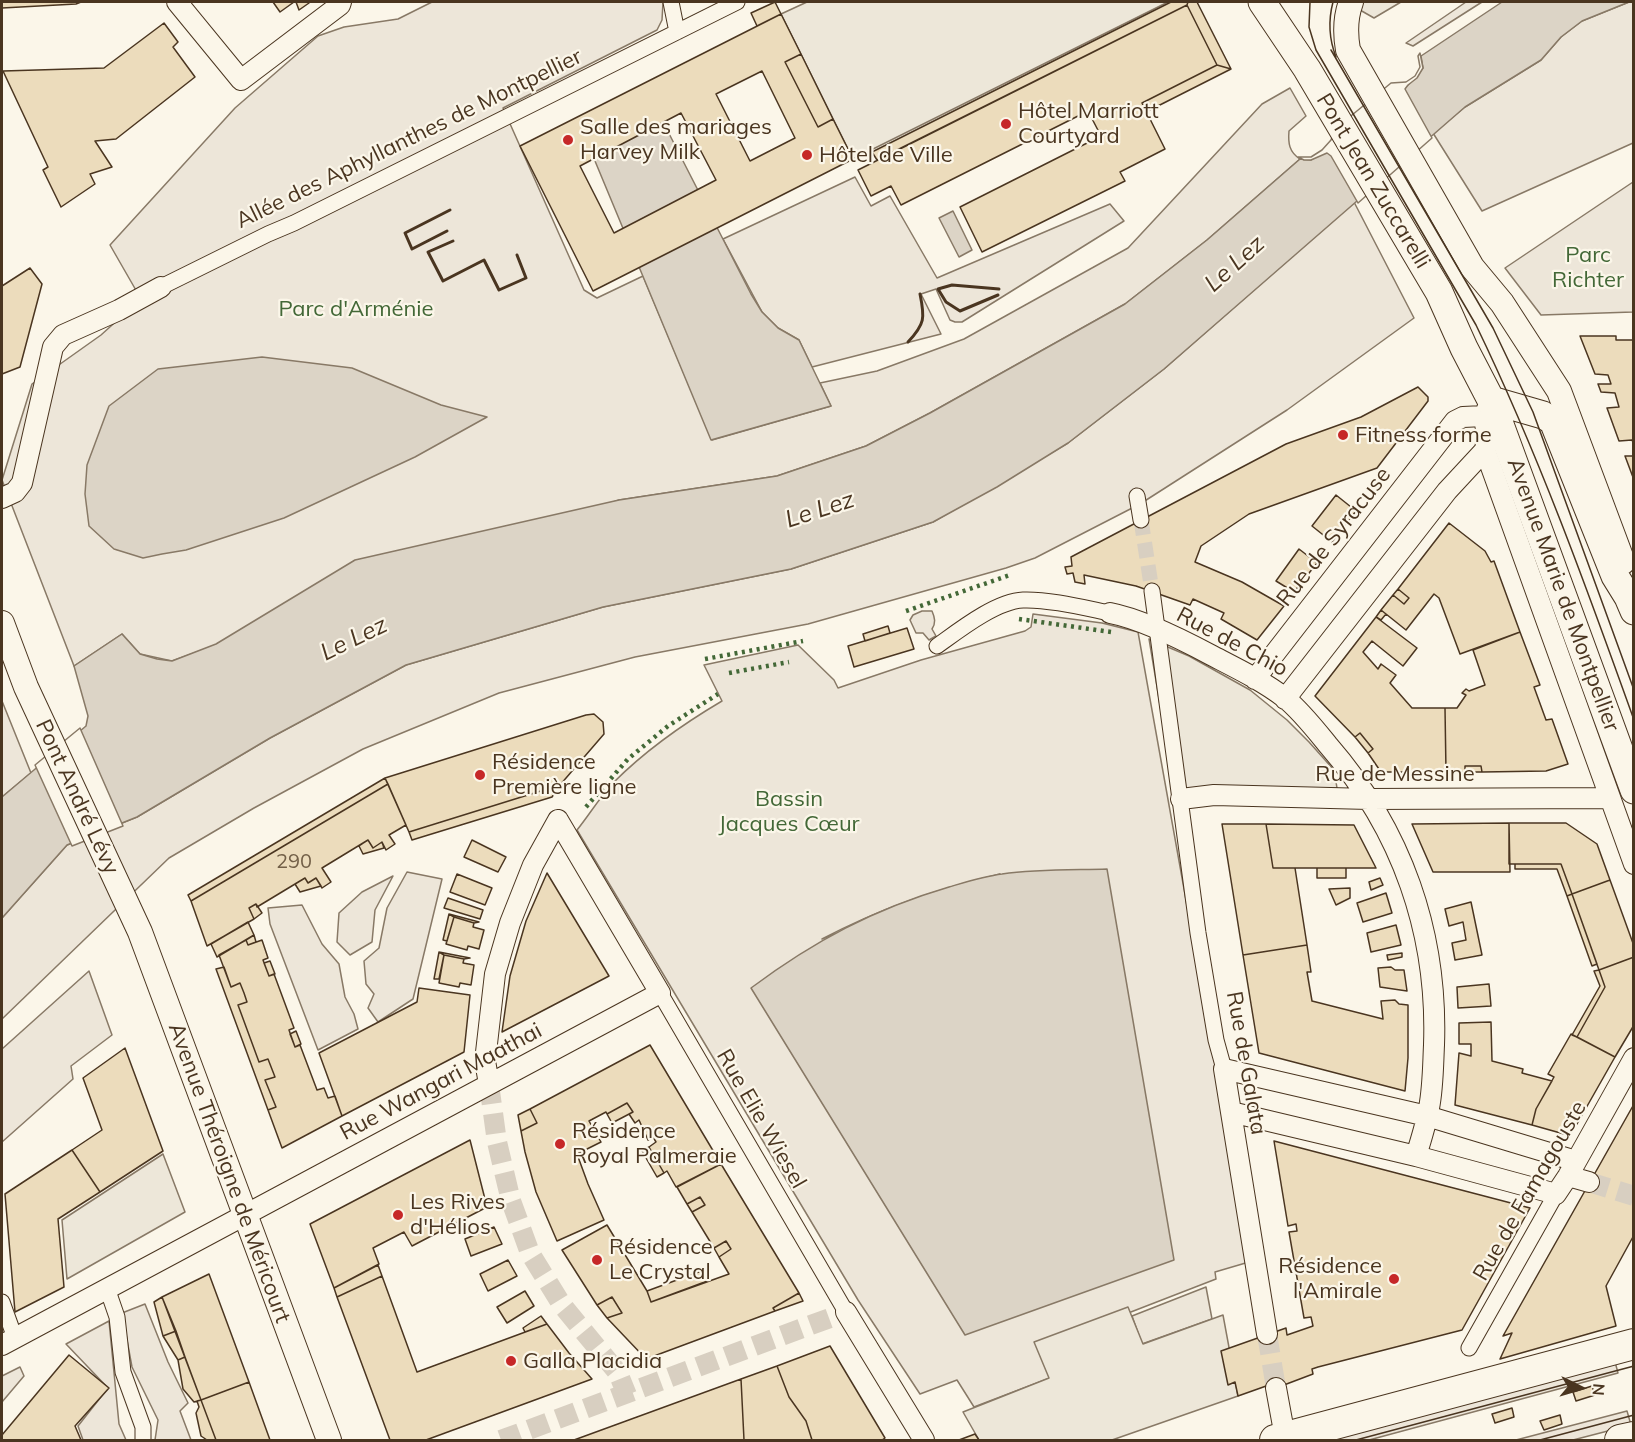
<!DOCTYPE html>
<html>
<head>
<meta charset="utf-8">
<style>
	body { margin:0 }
	#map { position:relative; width:1635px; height:1442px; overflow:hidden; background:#fbf6e9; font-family:Mulish,sans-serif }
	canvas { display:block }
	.frame { position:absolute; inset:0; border:3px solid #4a3520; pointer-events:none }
	.north { position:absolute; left:1551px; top:1358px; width:60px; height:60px; -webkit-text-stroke:4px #fbf6e9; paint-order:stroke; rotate:95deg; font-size:16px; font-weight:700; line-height:24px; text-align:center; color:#4a3520 }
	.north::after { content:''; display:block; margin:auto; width:21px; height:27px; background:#4a3520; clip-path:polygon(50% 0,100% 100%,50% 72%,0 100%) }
</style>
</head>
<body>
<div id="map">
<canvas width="1635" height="1442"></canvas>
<div class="frame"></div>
<div class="north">N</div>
</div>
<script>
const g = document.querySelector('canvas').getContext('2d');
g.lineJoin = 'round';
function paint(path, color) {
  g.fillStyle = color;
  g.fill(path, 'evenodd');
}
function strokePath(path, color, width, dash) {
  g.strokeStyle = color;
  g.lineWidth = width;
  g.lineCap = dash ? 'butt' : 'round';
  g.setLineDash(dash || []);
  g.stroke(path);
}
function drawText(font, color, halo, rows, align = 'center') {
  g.font = font + ' Mulish,sans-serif';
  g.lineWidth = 4.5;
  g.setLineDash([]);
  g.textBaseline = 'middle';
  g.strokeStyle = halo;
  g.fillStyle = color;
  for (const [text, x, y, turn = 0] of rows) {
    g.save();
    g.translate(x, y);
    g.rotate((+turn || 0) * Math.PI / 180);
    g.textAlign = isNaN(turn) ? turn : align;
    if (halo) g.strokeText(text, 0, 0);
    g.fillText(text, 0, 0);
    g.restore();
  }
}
const green = new Path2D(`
	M432 2H663L662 20 657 30 503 108 584 290 597 298 643 276 712 440 831 406 820 383 877 371 964 339 1128 248 1262 104 1290 88 1306 116 1289 131C1288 143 1289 152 1300 159L1207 240 1125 304 930 413 866 446 777 476 619 500 172 661 140 654 122 634 74 666 2 480 32 384 101 335 141 299 110 245 235 108 318 36 344 27 398 19Z
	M1466 2H1482L1413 46 1406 43Z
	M1629 2H1633V143L1482 211 1433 133 1465 107 1541 60 1561 37 1582 21Z
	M855 177 871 206 890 196 937 278 1110 204 1124 221 962 322H955L950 320 936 289 921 294 941 334 812 367 799 340 778 328 762 312 723 239Z
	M1633 182V312L1541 315 1505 268Z
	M1354 202 1414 318 1287 410 1140 504 1035 558 1006 568 808 624 635 657 499 693 363 749 254 808 169 858 2 1019V918L67 845 137 817 270 738 406 665 603 607 791 569 933 522 1068 443 1164 369Z
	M922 611H932C935 618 936 623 932 629L936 636 929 640 923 633H916L910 620 913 615Z
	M1033 614 1102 623 1138 632 1222 1101 1249 1262 1215 1272 1216 1279 1038 1348 1050 1378 974 1407 957 1380 920 1394 858 1300 577 830C589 815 600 797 614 782 645 751 683 724 722 701L704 665 798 645 834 680 838 688 921 660 1025 631 1031 627ZM1000 874 822 939C881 908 934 890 1000 874Z
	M2 701 31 773 2 797Z
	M407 872 442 879 413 999 378 1022 368 1008 374 994 366 984 364 961 379 948 387 908Z
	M393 876 375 910 372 942 350 955 337 942 339 913 362 892Z
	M302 905 322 944 339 964 345 997 354 1014 358 1029 318 1050 270 924 268 908Z
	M89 971 112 1035 71 1066 73 1079 2 1142V1049Z
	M1206 1287 1212 1319 1142 1344 1132 1316Z
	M145 1304 168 1362 188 1403 180 1411 191 1440H155L158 1420 132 1367 122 1313Z
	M109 1321 119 1424 126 1440H83L78 1426 108 1388 66 1344Z
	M1614 1358 1618 1373 1369 1440H1305Z
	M20 1367 24 1376 2 1402V1376Z
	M1627 1411 1631 1425 1573 1440H1516Z`);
paint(green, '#ede6d9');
strokePath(green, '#887966', 1.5);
const parking = new Path2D(`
	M807 2H1168L853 159 781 14Z
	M1361 2H1401L1374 18 1360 10Z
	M1149 639 1189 656 1250 690 1287 720 1309 742 1334 770 1337 788 1174 789Z
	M163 1154 185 1212 67 1279 62 1220Z
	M1128 1307 1143 1344 1223 1315 1238 1396 1112 1440H979L963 1412 1049 1378 1034 1342Z`);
paint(parking, '#ede7d9');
strokePath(parking, '#887966', 1.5);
const water = new Path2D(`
	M1502 2H1629L1582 21 1561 37 1541 60 1465 107 1164 369 1068 443 997 487 933 522 791 569 603 607 406 665 270 738 137 817 67 845 2 918V797L86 726 88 716 74 666 122 634 140 654 157 659 172 661 216 644 355 560 619 500 777 476 866 446 930 413 1125 304 1207 240 1300 159 1311 160 1408 85 1423 68 1421 56Z
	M659 114 751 294 762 312 778 328 799 340 831 406 711 440 590 149Z
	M953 211 972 250 959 257 939 218Z
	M262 357 352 368 441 405 487 417 415 457 284 518 186 550 162 554 143 558 114 549 89 526 85 494 87 465 109 406 158 369Z
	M1107 869 1174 1260 965 1335 751 988C814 941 874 909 949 887 966 882 985 876 1002 874 1037 869 1072 870 1107 869Z`);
paint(water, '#dcd4c6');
strokePath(water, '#887966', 1.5);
const pier = new Path2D(`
	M1420 53 1423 68 1417 78 1408 85 1405 89 1432 138 1358 203 1331 156 1327 153 1311 160H1304L1298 157H1311L1322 150 1331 140 1335 129 1391 83 1406 82 1415 76 1420 67 1418 56Z
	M80 728 123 826 72 846 35 765Z`);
paint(pier, '#fbf6e9');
strokePath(pier, '#887966', 1.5);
const building = new Path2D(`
	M2 2H81L76 4 2 8Z
	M273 2H294L280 12Z
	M296 2H308L309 3 299 10Z
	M775 2 781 14 757 26 751 13Z
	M1171 2H1188L1187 5 877 160 872 152Z
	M1188 2H1197L1231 69 1217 65 1187 5Z
	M1187 5 1217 65 1142 103 1165 149 1120 172 1125 181 982 252 960 207 1101 136 1088 111 901 205 891 186 871 196 858 170Z
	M781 14 801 54 785 62 818 127 833 119 853 159 593 291 520 146ZM762 71 795 138 750 161 716 94ZM681 113 716 180 614 233 580 166Z
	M164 23 178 42 173 47 195 77 116 139 95 141 112 167 90 174 95 184 61 207 43 170 48 167 3 71 104 68Z
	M801 54 833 119 818 127 785 62Z
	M1217 65 1231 69 1146 112 1142 103Z
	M30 268 42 284 20 367 2 374V286Z
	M1580 336H1616V340H1634V445L1632 440 1619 441 1607 408 1619 407 1615 393 1601 392 1598 384H1611L1608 375 1595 374Z
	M1418 387 1428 397V401L1377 468 1249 514 1201 546 1195 562 1242 582 1284 606 1257 640 1221 619 1224 613 1193 599 1190 605 1136 586 1084 575 1085 584 1075 582 1073 573 1067 574 1065 567 1072 566 1071 557 1286 444 1361 417Z
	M1625 456H1634V480Z
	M1336 495 1356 511 1332 542 1312 526Z
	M1449 523 1485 551 1491 562 1494 561 1520 632 1460 654 1439 598 1434 594 1406 630 1381 610 1393 595 1404 604 1409 598 1398 589Z
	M1299 549 1317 563 1294 592 1276 581Z
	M1398 589 1409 598 1404 604 1393 595Z
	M1381 610 1386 614 1381 620 1376 617Z
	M1376 617 1417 648 1403 666 1372 641 1363 652 1378 669 1381 664 1396 675 1390 683 1412 708H1445L1446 772H1381L1368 753 1373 749 1360 733 1355 737 1315 696Z
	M888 626 890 633 865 641 863 634Z
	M907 628 914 649 854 667 848 646Z
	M1520 632 1540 685 1534 687 1546 720 1552 719 1568 764 1546 771 1482 772 1481 766H1465V772H1446L1445 708H1457L1466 695 1462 693 1466 689 1469 691 1485 685 1473 650Z
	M594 714 603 722 604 734 560 785 409 832 385 778 586 715Z
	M1360 733 1373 749 1368 753 1355 737Z
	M1465 766H1481L1482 772H1465Z
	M385 778 388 784 191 901 188 895Z
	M388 784 406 825 389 835 395 844 386 850 382 842 373 848 368 840 322 868 331 882 322 888 316 878 308 883 305 878 257 907 256 904 249 908 254 919 207 946 191 901Z
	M560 785 552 797 412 840 409 832Z
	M1509 823 1510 872H1433L1412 824Z
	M1509 823H1566L1597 844 1610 880 1572 894 1561 864H1509Z
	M1222 824H1266L1273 868H1295L1307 945 1243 955Z
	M1266 824 1354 825 1376 868H1273Z
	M368 840 373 848 382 842 384 848 363 854 359 846Z
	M472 840 506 857 498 872 464 857Z
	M1515 864H1561L1572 894 1567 896 1557 869H1515Z
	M1317 868H1346V878H1317Z
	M547 873 609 976 502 1032 510 976 526 921Z
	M457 874 492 888 485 905 450 892Z
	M305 878 308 883 316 878 321 886 300 892 295 884Z
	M1380 878 1383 885 1371 890 1369 882Z
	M1610 880 1634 946V957L1599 970 1572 894Z
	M1350 888V898L1336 905 1329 889Z
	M1386 893 1392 913 1363 922 1357 903Z
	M1572 894 1597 964 1592 966 1567 896Z
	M448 898 483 910 480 919 444 908Z
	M1471 902 1482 955 1455 960 1452 943 1466 940 1463 922 1449 926 1445 909Z
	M256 904 262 913 254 919 249 908Z
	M449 914 479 922 474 923 454 917Z
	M449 914 454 917 447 941 443 940Z
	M454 917 474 923 473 927 484 930 479 949 468 946 467 950 446 944Z
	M248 922 254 935 217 957 211 944Z
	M1396 925 1401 945 1371 952 1367 933Z
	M254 935 256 942 248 945 246 940Z
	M246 940 248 945 262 940 268 958 263 960 269 976 274 974 294 1028 289 1030 295 1047 300 1045 317 1090 324 1088 328 1098 335 1096 342 1116 282 1148 268 1110 276 1107 265 1080 275 1077 268 1059 259 1062 238 1005 247 1002 244 993 240 983 231 987 219 955Z
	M1307 945 1311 972H1307L1312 1001 1383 1019 1381 1001 1395 1000 1399 1004 1408 1005V1058L1405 1091 1259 1053 1243 955Z
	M439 952 470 958 464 959 444 955Z
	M439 952 444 955 439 979H434Z
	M1402 953V957L1388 960 1387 955Z
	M444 955 464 959 463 963 474 965 471 985 460 983 459 987 439 983Z
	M1634 957V1025L1615 1057 1577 1037 1605 987 1599 970Z
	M270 961 275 974 269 976 264 963Z
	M224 967 231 987 240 983 244 993 247 1002 238 1005 259 1062 268 1059 275 1077 265 1080 276 1107 268 1110 216 969Z
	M1391 967 1395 970H1404L1407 991 1380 987 1378 968Z
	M1599 970 1605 987 1577 1037 1572 1035 1600 986 1594 971Z
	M1489 984 1491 1006 1458 1008 1457 987Z
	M419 988 470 995 464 1052 342 1116 319 1053 417 1002Z
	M1491 1022 1492 1061 1523 1069 1522 1073 1552 1081 1536 1109 1532 1125 1455 1105 1459 1053 1471 1056V1044H1459V1023Z
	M296 1031 301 1044 295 1047 290 1034Z
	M1571 1034 1615 1057 1573 1131 1566 1127 1564 1134 1532 1125 1536 1109 1554 1077 1548 1074Z
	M650 1045 721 1164 676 1187 667 1171 664 1173 649 1147 656 1142 653 1137 648 1140 639 1120 635 1123 629 1114 633 1112 627 1103 607 1114 606 1112 589 1121 601 1142 577 1154 588 1184 604 1220 557 1241 536 1192 525 1152 521 1131 537 1123 530 1109Z
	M125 1048 163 1151 100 1192 72 1150 102 1130 83 1078Z
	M627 1103 633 1112 612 1123 607 1114Z
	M1634 1104V1235L1606 1286 1616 1326 1500 1359 1512 1333 1503 1336Z
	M530 1109 537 1123 521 1131 518 1115Z
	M470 1140 487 1207 412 1246 404 1232 373 1248 379 1264 334 1288 310 1224Z
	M1274 1141 1530 1208 1462 1330 1318 1367 1312 1369 1313 1374 1276 1388 1269 1385 1238 1396 1235 1382 1228 1385 1221 1351 1286 1328 1287 1335 1313 1326 1311 1317 1304 1318 1289 1232 1297 1231 1296 1224 1288 1226Z
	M649 1147 664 1173 657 1177 642 1151Z
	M72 1150 100 1192 58 1219 64 1287 15 1312 5 1194Z
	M721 1164 799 1293 773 1308 775 1311 646 1359 607 1318 622 1313 612 1297 597 1305 562 1250 607 1225 647 1291 651 1302 729 1274 719 1257 731 1249 726 1241 714 1248 692 1212 705 1205 700 1197 687 1204 677 1187Z
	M700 1197 705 1205 692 1212 687 1204Z
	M494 1227 502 1244 471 1256 465 1239Z
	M726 1241 731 1249 719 1257 714 1248Z
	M508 1260 517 1276 488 1291 480 1274Z
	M378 1265 382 1276 337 1297 334 1288Z
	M704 1270 710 1280 651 1302 647 1291Z
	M209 1274 249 1382 201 1400 162 1297Z
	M382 1276 417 1372 547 1324 569 1353 592 1379 426 1440H390L337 1297Z
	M525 1291 534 1306 507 1323 497 1307Z
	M799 1293 803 1301 775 1311 773 1308Z
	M162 1297 176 1331 163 1336 154 1302Z
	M612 1297 622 1313 607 1318 597 1305Z
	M541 1316 547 1324 525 1332 523 1328Z
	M176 1331 185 1357 178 1360 163 1336Z
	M830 1346 885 1438 882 1440H812L806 1421 789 1397 777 1366Z
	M69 1355 109 1388 75 1426 81 1440H2V1435Z
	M185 1357 201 1400 194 1402 183 1389 178 1360Z
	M777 1366 789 1397 806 1421 812 1440H744L741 1379Z
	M741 1379 744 1440H574Z
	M249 1382 270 1440H216L201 1400Z
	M1592 1386 1595 1395 1576 1401 1573 1392Z
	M201 1400 216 1440H207L201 1436 196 1413 199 1407 197 1401Z
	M1512 1408 1514 1417 1495 1423 1492 1414Z
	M1560 1415 1562 1424 1544 1430 1540 1421Z
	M975 1434 979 1440H959Z`);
paint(building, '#ecdcbc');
strokePath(building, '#4a3520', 1.5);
strokePath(new Path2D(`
	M1141 520 1152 591`), '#d8cfc1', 15, [15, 8]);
strokePath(new Path2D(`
	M489 1084 497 1142 511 1201 530 1253 562 1305 618 1373 627 1395
	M1589 1182 1634 1196
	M1267 1334 1276 1388
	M501 1440 846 1312`), '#d8cfc1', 20, [20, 10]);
const pedestrian = new Path2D(`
	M671 2 677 32
	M161 287 268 234 294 223 737 2
	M1137 496 1141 520
	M1152 591 1198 933 1216 1040 1224 1069
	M937 646C958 631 996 601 1023 600 1048 599 1085 608 1110 613
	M660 993 846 1312
	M107 1288 117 1317 123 1372 143 1427V1440
	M2 1302 15 1338
	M1469 1348 1556 1194`);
const minor = new Path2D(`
	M177 2 241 80 340 5 341 2
	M1491 400 1484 416 1487 437 1485 450 1634 864
	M2 498 15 492 22 483 53 347 63 335 119 310 161 287
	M1110 613C1141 619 1183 640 1211 655 1236 668 1263 681 1285 698 1301 711 1315 729 1328 745 1402 830 1438 933 1434 1045 1433 1066 1433 1088 1429 1108 1426 1124 1421 1140 1416 1156
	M1255 679 1455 421 1463 417 1484 416
	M1285 699 1447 491 1485 450
	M1181 799 1214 795 1369 799 1609 798
	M489 1084 485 1061 495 974 510 923 533 865 558 820
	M1231 1112 1416 1156 1556 1194 1568 1176 1634 1058
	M1568 1176 1589 1182
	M846 1312 924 1440
	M1267 1334 1224 1069 1427 1116 1576 1161
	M2 1345 660 993 558 820
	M1276 1388 1285 1437`);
const tertiary = new Path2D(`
	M1351 2C1345 18 1345 33 1348 50L1472 267 1502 303 1559 391 1623 562
	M2 623 26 687 140 932 329 1440`);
const secondary = new Path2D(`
	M1262 2 1307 69 1439 292 1464 348 1491 400 1634 790
	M1491 400 1543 415 1553 421 1615 576 1628 597 1634 611`);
const primary = new Path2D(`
	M1275 1440 1634 1344
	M1620 1440 1634 1437`);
strokePath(pedestrian, '#4a3520', 17);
strokePath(minor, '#4a3520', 22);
strokePath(tertiary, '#4a3520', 26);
strokePath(secondary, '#4a3520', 29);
strokePath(primary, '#4a3520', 32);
strokePath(pedestrian, '#fbf6e9', 15);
strokePath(minor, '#fbf6e9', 20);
strokePath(tertiary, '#fbf6e9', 24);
strokePath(secondary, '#fbf6e9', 27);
strokePath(primary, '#fbf6e9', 30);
strokePath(new Path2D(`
	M1310 2 1309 27 1316 50 1476 325C1538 453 1586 586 1634 720
	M1333 2C1328 21 1329 39 1336 57
	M1331 50 1493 328 1533 412 1634 690
	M1356 1440 1634 1366
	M1540 1440 1634 1415`), '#4a3520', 1.5);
strokePath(new Path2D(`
	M906 611 1010 575
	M1019 619 1111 632
	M705 659 803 641
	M729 673 789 662
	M586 807 628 759 668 726 718 694`), '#436837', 4.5, [3, 4.5]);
strokePath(new Path2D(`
	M447 231 412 249 405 233 450 210
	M453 241 428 252 443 281 484 260 499 290 526 278 517 255
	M998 295 960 311 946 302 938 289 952 285 999 289
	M908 342C925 324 925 318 920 294`), '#4a3520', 3);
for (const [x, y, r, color] of [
	[1006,124,6,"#c62828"],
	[568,140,6,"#c62828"],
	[807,155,6,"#c62828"],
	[1343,435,6,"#c62828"],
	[480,775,6,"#c62828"],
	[560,1144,6,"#c62828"],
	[398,1215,6,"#c62828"],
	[597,1260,6,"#c62828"],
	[1394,1279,6,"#c62828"],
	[511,1361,6,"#c62828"]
]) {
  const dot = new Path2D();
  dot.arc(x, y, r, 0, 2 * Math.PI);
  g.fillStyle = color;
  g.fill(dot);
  strokePath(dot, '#fbf6e9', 2);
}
drawText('20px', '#725f47', null, [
	["290",294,862]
]);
drawText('22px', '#4a3520', '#fbf6e9', [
	["Hôtel Marriott",1018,111],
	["Courtyard",1018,136],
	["Salle des mariages",580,127],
	["Harvey Milk",580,152],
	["Hôtel de Ville",819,155],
	["Fitness forme",1355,435],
	["Résidence",492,762],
	["Première ligne",492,787],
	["Résidence",572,1131],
	["Royal Palmeraie",572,1156],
	["Les Rives",410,1202],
	["d'Hélios",410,1227],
	["Résidence",609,1247],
	["Le Crystal",609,1272],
	["Résidence",1382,1266,"right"],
	["l'Amirale",1382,1291,"right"],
	["Galla Placidia",523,1361]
], 'left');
drawText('22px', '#4a3520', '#fbf6e9', [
	["Allée des Aphyllanthes de Montpellier",409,139,-26],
	["Pont Jean Zuccarelli",1373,181,59],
	["Rue de Syracuse",1334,537,-52],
	["Avenue Marie de Montpellier",1563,595,70],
	["Rue de Chio",1232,642,28],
	["Rue de Messine",1395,774],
	["Pont André Lévy",77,797,65],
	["Rue de Galata",1246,1063,80],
	["Rue Wangari Maathai",441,1082,-28],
	["Rue Elie Wiesel",761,1119,60],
	["Avenue Théroigne de Méricourt",229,1173,70],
	["Rue de Famagouste",1530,1191,-60]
]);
drawText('22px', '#436837', '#fbf6e9', [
	["Parc",1588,255],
	["Richter",1588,280],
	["Parc d'Arménie",356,309],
	["Bassin",789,799],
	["Jacques Cœur",789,824]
]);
drawText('italic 24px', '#4a3520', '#fbf6e9', [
	["Le Lez",1235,264,-42],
	["Le Lez",820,510,-18],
	["Le Lez",354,639,-26]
]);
</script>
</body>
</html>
